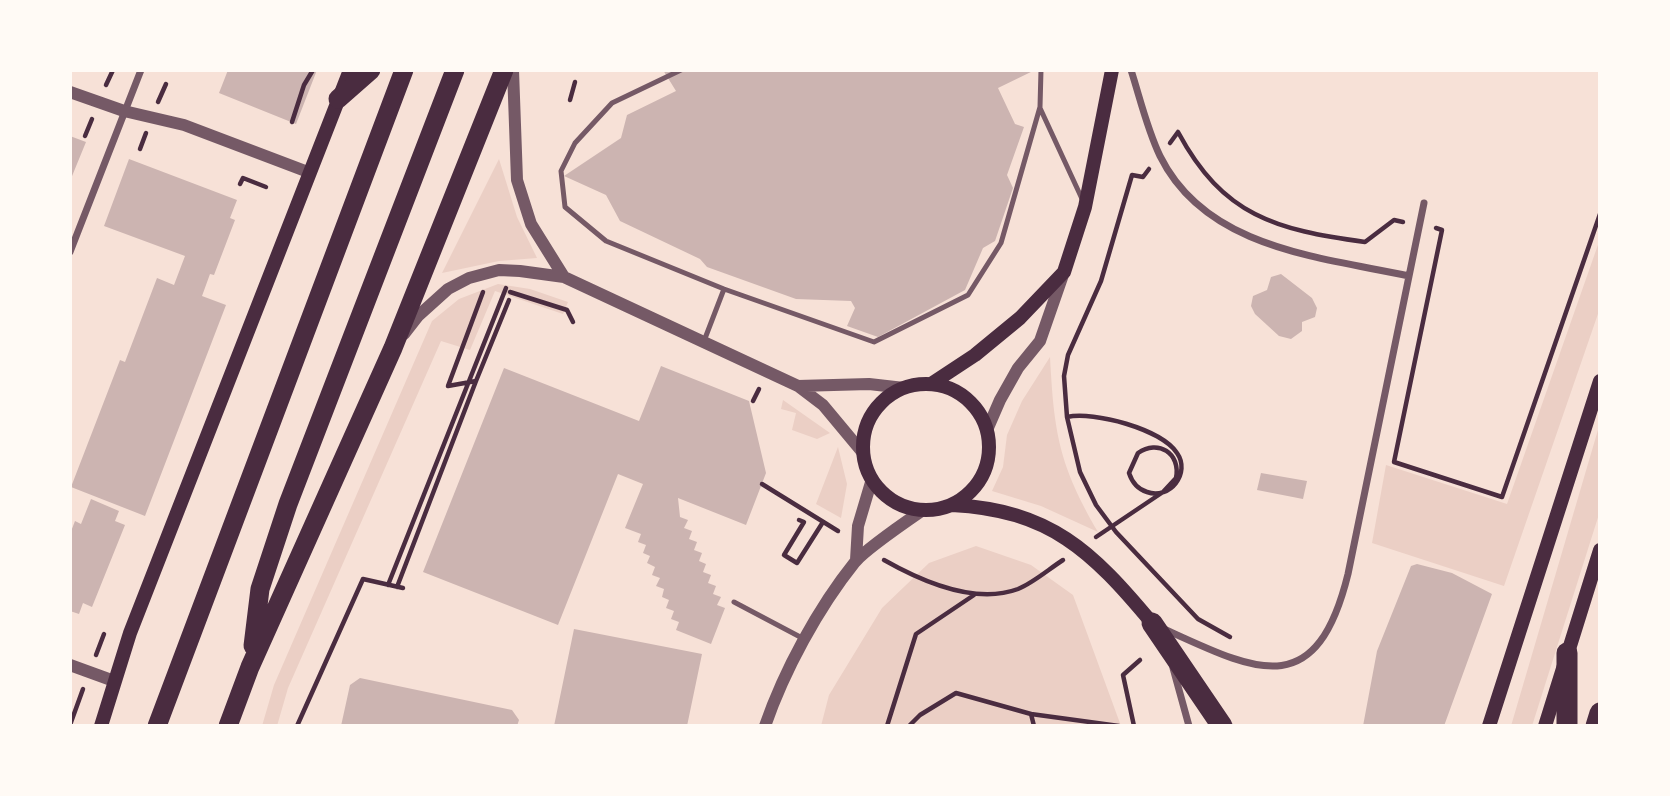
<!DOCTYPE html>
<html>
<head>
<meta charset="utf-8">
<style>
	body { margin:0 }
	#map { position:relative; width:1670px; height:796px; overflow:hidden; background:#f7e1d7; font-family:"PT Sans",sans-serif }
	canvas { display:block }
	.frame { position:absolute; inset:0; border:72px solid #fffaf5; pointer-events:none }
</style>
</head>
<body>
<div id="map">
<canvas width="1670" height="796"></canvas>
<div class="frame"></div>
</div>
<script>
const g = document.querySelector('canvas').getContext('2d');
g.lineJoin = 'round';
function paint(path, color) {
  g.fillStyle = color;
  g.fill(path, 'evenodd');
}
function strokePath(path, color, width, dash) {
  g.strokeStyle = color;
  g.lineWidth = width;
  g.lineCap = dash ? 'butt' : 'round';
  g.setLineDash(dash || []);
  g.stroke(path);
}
paint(new Path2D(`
	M499 159 517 217 537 258 499 261 442 273Z
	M1600 239V308L1504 586 1372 543 1386 465 1507 504Z
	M498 284 530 289 568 302 563 314 495 291 470 350 441 341 288 688 277 726H262L274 685 432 321 459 299Z
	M1050 357C1054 433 1059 465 1098 532L1041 506 992 491 1003 467 1007 435 1022 401Z
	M783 400 830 433 817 439 792 430 796 413 781 409Z
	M1600 423V511L1532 726H1511Z
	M838 447 847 484 841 518 816 504Z
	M976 546 1031 565 1073 595 1121 726H821L829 695 882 608 929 563Z`), '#ebcfc5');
paint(new Path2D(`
	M228 70H317L296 124 219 93Z
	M663 70H1035L998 88 1015 124 1024 127 1007 175 1013 188 995 241 983 248 965 290 878 337 847 326 855 308 851 301 796 299 707 267 700 259 620 221 606 195 564 176 621 138 627 115 676 91Z
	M70 136 86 142 70 181Z
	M129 159 237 200 230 218 235 220 214 275 210 274 202 296 226 305 145 516 71 487 120 360 125 362 157 278 174 285 185 256 104 226Z
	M1281 274 1312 298 1317 308 1315 317 1302 322V331L1291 339 1279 336 1255 314 1251 306 1253 296 1267 290 1271 277Z
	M661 366 749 401 766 473 746 525 678 498 680 517 688 520 684 528 692 531 689 539 697 542 694 550 702 553 699 561 706 564 703 572 711 575 708 583 716 586 713 594 721 597 717 605 725 608 711 644 676 630 679 622 671 619 674 611 666 608 669 600 662 597 664 589 656 586 660 578 652 575 655 567 647 563 650 556 643 553 646 545 638 542 641 534 625 528 643 484 618 474 558 625 423 572 504 368 639 421Z
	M1261 473 1307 481 1303 499 1257 490Z
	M91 499 119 511 115 521 125 525 92 607 83 603 79 614 70 611V534L75 521 81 524Z
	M1417 564 1452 573 1492 594 1444 726H1363L1377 651 1411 566Z
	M574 629 702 654 687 726H554Z
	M360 678 512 710 519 720 517 726H341L350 685Z`), '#ccb4b1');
strokePath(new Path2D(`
	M106 85 113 70
	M570 100 575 82
	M158 102 166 84
	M292 122 304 85 313 70
	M85 136 92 119
	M1170 143 1178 132C1223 216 1276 230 1365 242L1394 220 1403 222
	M140 149 146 133
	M240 184 243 178 266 187
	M1436 228 1442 230 1394 462 1502 497 1600 214
	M510 292 567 310 573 322
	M448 386 483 292
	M448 386 476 381 509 300
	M753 401 759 389
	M1067 417 1080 472 1096 505 1116 532 1198 619 1230 637
	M762 484 838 531
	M799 520 804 522 784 555 797 563 823 522
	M1096 537 1163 492 1176 478C1181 453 1158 439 1138 453L1129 473C1132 482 1137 489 1147 492 1170 500 1191 473 1177 453 1161 429 1094 411 1067 417L1064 376 1068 355 1101 281 1132 175 1143 177 1149 169
	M884 560C921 581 975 605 1018 589 1033 583 1049 569 1063 560
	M388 585 506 288
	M397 587 476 381
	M96 655 104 634
	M1031 714 1119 726
	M70 725 83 689
	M297 726 363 579 403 588
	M887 726 916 634 974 595
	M909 726 920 715 956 693 1031 714 1034 726
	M1134 726 1123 675 1140 660`), '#4a2c40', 4.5);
strokePath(new Path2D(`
	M681 70 612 103 575 143 561 171 565 207 606 241 724 289 874 342 968 295 1001 243 1040 107 1041 70
	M1040 108 1083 201
	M704 341 724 289
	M734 602 804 639`), '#755966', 5);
strokePath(new Path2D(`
	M1131 70C1140 98 1147 129 1160 156 1206 249 1320 257 1409 276
	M70 252 141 70
	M1162 628C1256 671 1316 704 1348 574L1424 203
	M1173 668 1189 726`), '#755966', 7);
strokePath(new Path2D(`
	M513 70 517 180 531 224 564 277
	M70 92 124 111 184 125 308 172
	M404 334 418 316 448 289 469 278 499 270 520 271 564 277 798 386 823 405 863 453
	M798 386 869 384 904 388
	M987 430 1000 400 1018 368 1040 341 1064 272
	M856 560 858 526 872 479
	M70 665 114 681
	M765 726C784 671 818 608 855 562 866 549 907 521 923 510`), '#755966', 12);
strokePath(new Path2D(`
	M931 384 975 355 1020 318 1064 272 1085 207 1112 70
	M863 447a63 63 0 1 1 126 0a63 63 0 1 1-126 0Z
	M952 505C1050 510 1092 551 1152 623
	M101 726 130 633 350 70
	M1489 726 1600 381
	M1545 726 1600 550`), '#4a2c40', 14);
strokePath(new Path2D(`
	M338 99 371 70
	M253 646 260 589 288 504 455 70
	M157 726 404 70
	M228 726 250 667 393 348 504 70`), '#4a2c40', 19);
strokePath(new Path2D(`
	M1152 623 1222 726
	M1567 653V726
	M1596 726 1600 713`), '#4a2c40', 21);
</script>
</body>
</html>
